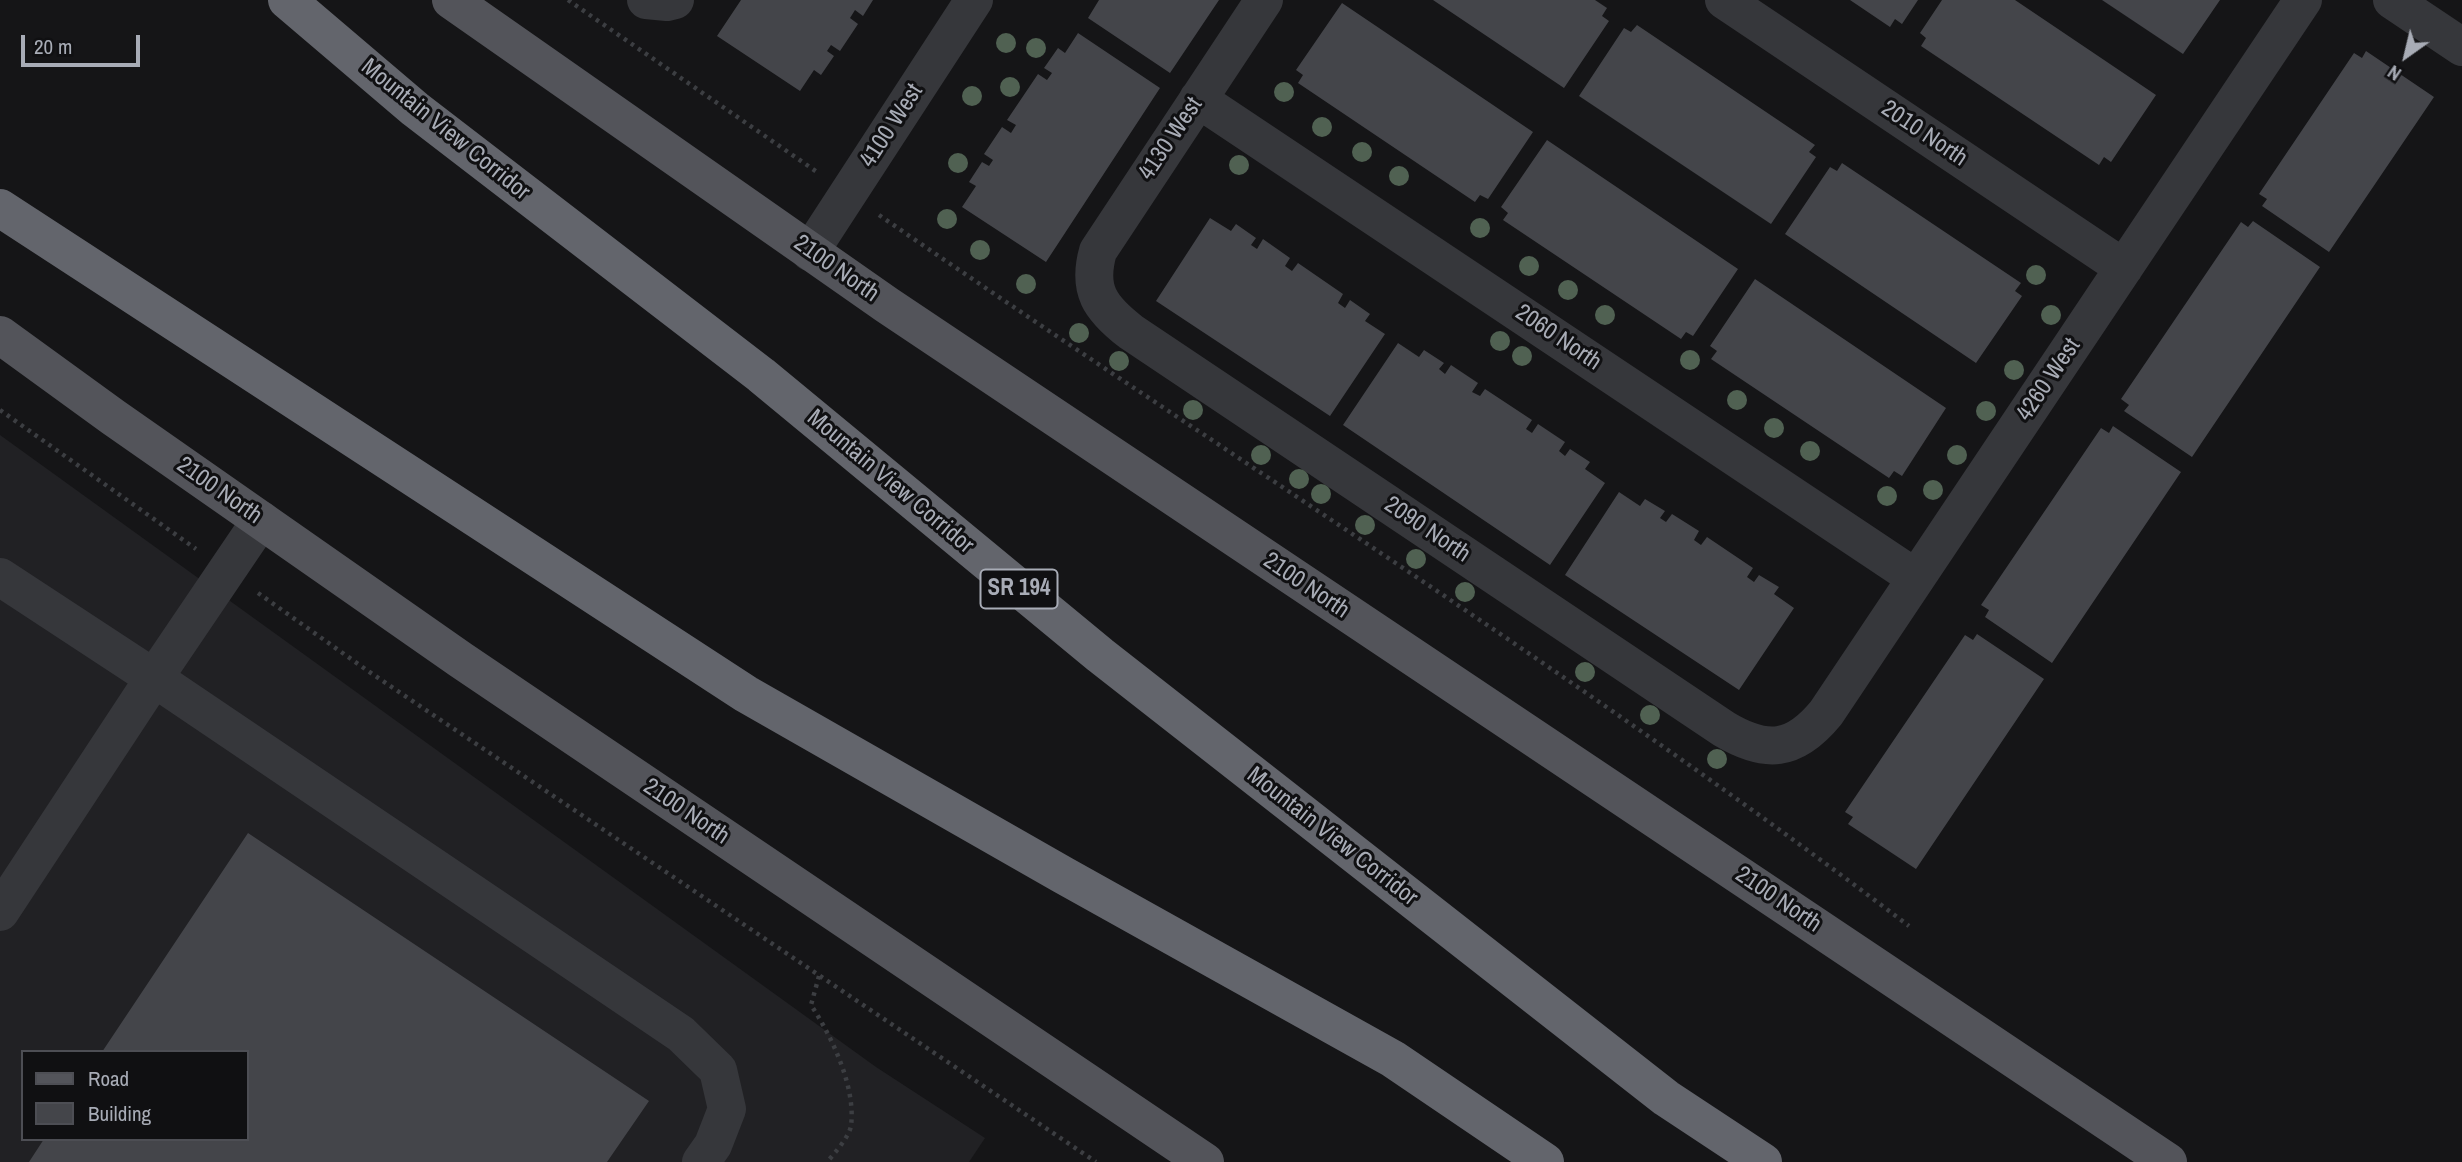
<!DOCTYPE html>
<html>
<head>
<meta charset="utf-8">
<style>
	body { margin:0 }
	#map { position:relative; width:2462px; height:1162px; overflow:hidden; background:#151517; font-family:"Archivo Narrow",sans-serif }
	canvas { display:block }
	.legend { position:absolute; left:21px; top:1050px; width:228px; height:91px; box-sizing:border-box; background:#101012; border:2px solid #4d4e54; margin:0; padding:9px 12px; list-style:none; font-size:21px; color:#a8acb6 }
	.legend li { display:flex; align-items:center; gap:14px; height:35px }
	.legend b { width:35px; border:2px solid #4d4e54 }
	.north { position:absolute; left:2371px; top:21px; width:70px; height:70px; -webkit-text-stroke:5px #101012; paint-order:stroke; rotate:214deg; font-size:19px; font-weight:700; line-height:28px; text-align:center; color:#a8acb6 }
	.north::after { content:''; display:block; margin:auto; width:24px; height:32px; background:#a8acb6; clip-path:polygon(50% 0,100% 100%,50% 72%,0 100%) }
	.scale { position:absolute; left:21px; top:35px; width:119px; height:32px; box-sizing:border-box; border:4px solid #a8acb6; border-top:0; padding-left:9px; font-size:21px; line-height:24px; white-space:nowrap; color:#a8acb6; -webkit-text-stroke:5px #101012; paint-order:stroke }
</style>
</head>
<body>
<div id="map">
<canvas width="2462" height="1162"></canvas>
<ul class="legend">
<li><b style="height:9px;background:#53545a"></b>Road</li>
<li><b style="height:19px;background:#44454a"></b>Building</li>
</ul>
<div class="north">N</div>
<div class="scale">20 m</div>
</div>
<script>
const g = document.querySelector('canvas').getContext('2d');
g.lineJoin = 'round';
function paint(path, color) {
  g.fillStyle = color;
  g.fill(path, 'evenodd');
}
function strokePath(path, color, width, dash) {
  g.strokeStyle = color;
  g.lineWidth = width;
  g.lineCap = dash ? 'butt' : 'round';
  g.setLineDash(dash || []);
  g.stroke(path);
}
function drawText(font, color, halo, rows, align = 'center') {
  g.font = font + ' "Archivo Narrow",sans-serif';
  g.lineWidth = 6;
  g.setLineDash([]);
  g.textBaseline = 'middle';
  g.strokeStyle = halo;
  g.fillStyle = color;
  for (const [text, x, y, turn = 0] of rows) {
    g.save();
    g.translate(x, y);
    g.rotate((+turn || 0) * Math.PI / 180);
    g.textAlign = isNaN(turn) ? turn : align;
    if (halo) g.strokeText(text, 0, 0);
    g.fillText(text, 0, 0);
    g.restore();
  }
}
paint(new Path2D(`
	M0 435 876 1067 985 1138 969 1162H0ZM23 1052H247V1139H23Z`), '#212124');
paint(new Path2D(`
	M741 0H873L863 16 855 10 850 18 858 24 840 51 831 45 827 51 834 56 821 75 814 70 800 91 717 36Z
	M1099 0H1219L1170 73 1088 18Z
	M1433 0H1595L1607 8 1602 16 1609 21 1564 88Z
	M1850 0H1918L1902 24 1895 19 1890 27Z
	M1942 0H2015L2156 95 2111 162 2104 157 2099 165 1921 46 1926 38 1920 33Z
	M2102 0H2220L2183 54Z
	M1342 3 1533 132 1488 199 1480 195 1475 202 1298 83 1303 75 1296 70Z
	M1637 25 1815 145 1809 152 1816 157 1771 224 1579 96 1624 28 1631 32Z
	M1078 33 1160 88 1046 262 962 207 976 186 969 182 982 162 989 166 993 160 984 154 1002 127 1011 133 1016 125 1007 120 1038 74 1047 80 1052 73 1044 68 1058 48 1065 53Z
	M2366 51 2434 97 2329 252 2262 206 2267 199 2259 194 2354 53 2362 58Z
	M1547 140 1738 269 1693 336 1686 332 1681 339 1503 220 1508 213 1501 207Z
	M1842 163 2021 283 2015 291 2022 296 1976 363 1785 234 1830 167 1837 171Z
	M1210 218 1231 231 1236 224 1256 238 1251 245 1257 249 1263 239 1290 258 1285 266 1292 271 1298 263 1343 294 1338 303 1345 308 1350 300 1370 314 1365 321 1385 334 1330 416 1156 301Z
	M2253 221 2320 267 2192 457 2124 411 2129 405 2121 399 2241 222 2248 227Z
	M1755 279 1946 408 1902 476 1894 471 1889 478 1711 359 1717 351 1710 346Z
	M1398 343 1419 357 1424 350 1444 363 1439 369 1445 374 1451 365 1478 383 1472 392 1480 396 1485 389 1532 420 1526 429 1532 433 1538 424 1565 442 1559 451 1565 456 1570 449 1590 462 1585 469 1605 483 1550 565 1343 425Z
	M2113 426 2181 472 2052 663 1985 617 1989 610 1981 605 2101 428 2109 433Z
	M1619 492 1640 506 1645 499 1665 511 1660 518 1666 522 1672 514 1699 531 1694 540 1701 545 1707 537 1753 568 1747 577 1754 582 1759 575 1779 587 1774 594 1794 608 1739 690 1565 575Z
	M1977 634 2044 679 1916 869 1848 824 1853 817 1845 812 1965 635 1973 640Z
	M248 833 649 1101 607 1162H29L44 1139H247V1052H102Z`), '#44454a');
strokePath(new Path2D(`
	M568 0 817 172
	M879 215C1222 452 1576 673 1909 926
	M0 410 196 549
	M258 593 368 671 1096 1162
	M819 976 811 1005C832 1037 856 1087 851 1126 849 1137 834 1154 827 1162`), '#3c3e42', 4.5, [3.5, 5]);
strokePath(new Path2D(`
	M646 0 667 2 675 0
	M1264 0 1098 251C1087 290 1100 308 1131 332L1724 729C1766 754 1794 752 1826 713L2303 0
	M1724 0 2124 268
	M2392 0 2462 47
	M1198 99 1916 578
	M810 252 974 0
	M0 577 154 678 261 520
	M0 912 154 678 681 1034 718 1070 727 1109 713 1145 701 1162`), '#36373b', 38);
strokePath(new Path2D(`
	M451 0 887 305 2168 1162
	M0 335 113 417 461 660 1205 1162`), '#53545a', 38);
strokePath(new Path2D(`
	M287 0 415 109 761 375 1100 655 1666 1098 1763 1162
	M0 208 746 694 1063 875 1393 1059 1545 1162`), '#63656c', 38);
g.fillStyle = '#506152';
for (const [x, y] of [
	[1006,43],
	[1036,48],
	[1010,87],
	[1284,92],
	[972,96],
	[1322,127],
	[1362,152],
	[958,163],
	[1239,165],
	[1399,176],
	[947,219],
	[1480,228],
	[980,250],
	[1529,266],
	[2036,275],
	[1026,284],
	[1568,290],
	[1605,315],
	[2051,315],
	[1079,333],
	[1500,341],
	[1522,356],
	[1690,360],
	[1119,361],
	[2014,370],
	[1737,400],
	[1193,410],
	[1986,411],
	[1774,428],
	[1810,451],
	[1261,455],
	[1957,455],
	[1299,479],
	[1933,490],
	[1321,494],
	[1887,496],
	[1365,525],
	[1416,559],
	[1465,592],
	[1585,672],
	[1650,715],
	[1717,759]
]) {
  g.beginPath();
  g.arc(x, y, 10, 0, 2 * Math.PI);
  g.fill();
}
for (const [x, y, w] of [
	[1019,589,77]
]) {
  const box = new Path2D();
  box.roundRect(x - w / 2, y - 19.5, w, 39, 5);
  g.fillStyle = '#101012';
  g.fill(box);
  strokePath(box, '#a8acb6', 2);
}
drawText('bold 23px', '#a8acb6', null, [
	["SR 194",1019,589]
]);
drawText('24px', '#a8acb6', '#101012', [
	["4100 West",892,126,-57],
	["Mountain View Corridor",445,130,39],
	["2010 North",1924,134,34],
	["4130 West",1171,139,-56],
	["2100 North",836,269,35],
	["2060 North",1558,338,34],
	["4260 West",2049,380,-56],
	["Mountain View Corridor",890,482,40],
	["2100 North",219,491,35],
	["2090 North",1427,530,34],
	["2100 North",1306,586,34],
	["2100 North",686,812,34],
	["Mountain View Corridor",1332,837,38],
	["2100 North",1778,900,34]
]);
</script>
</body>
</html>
